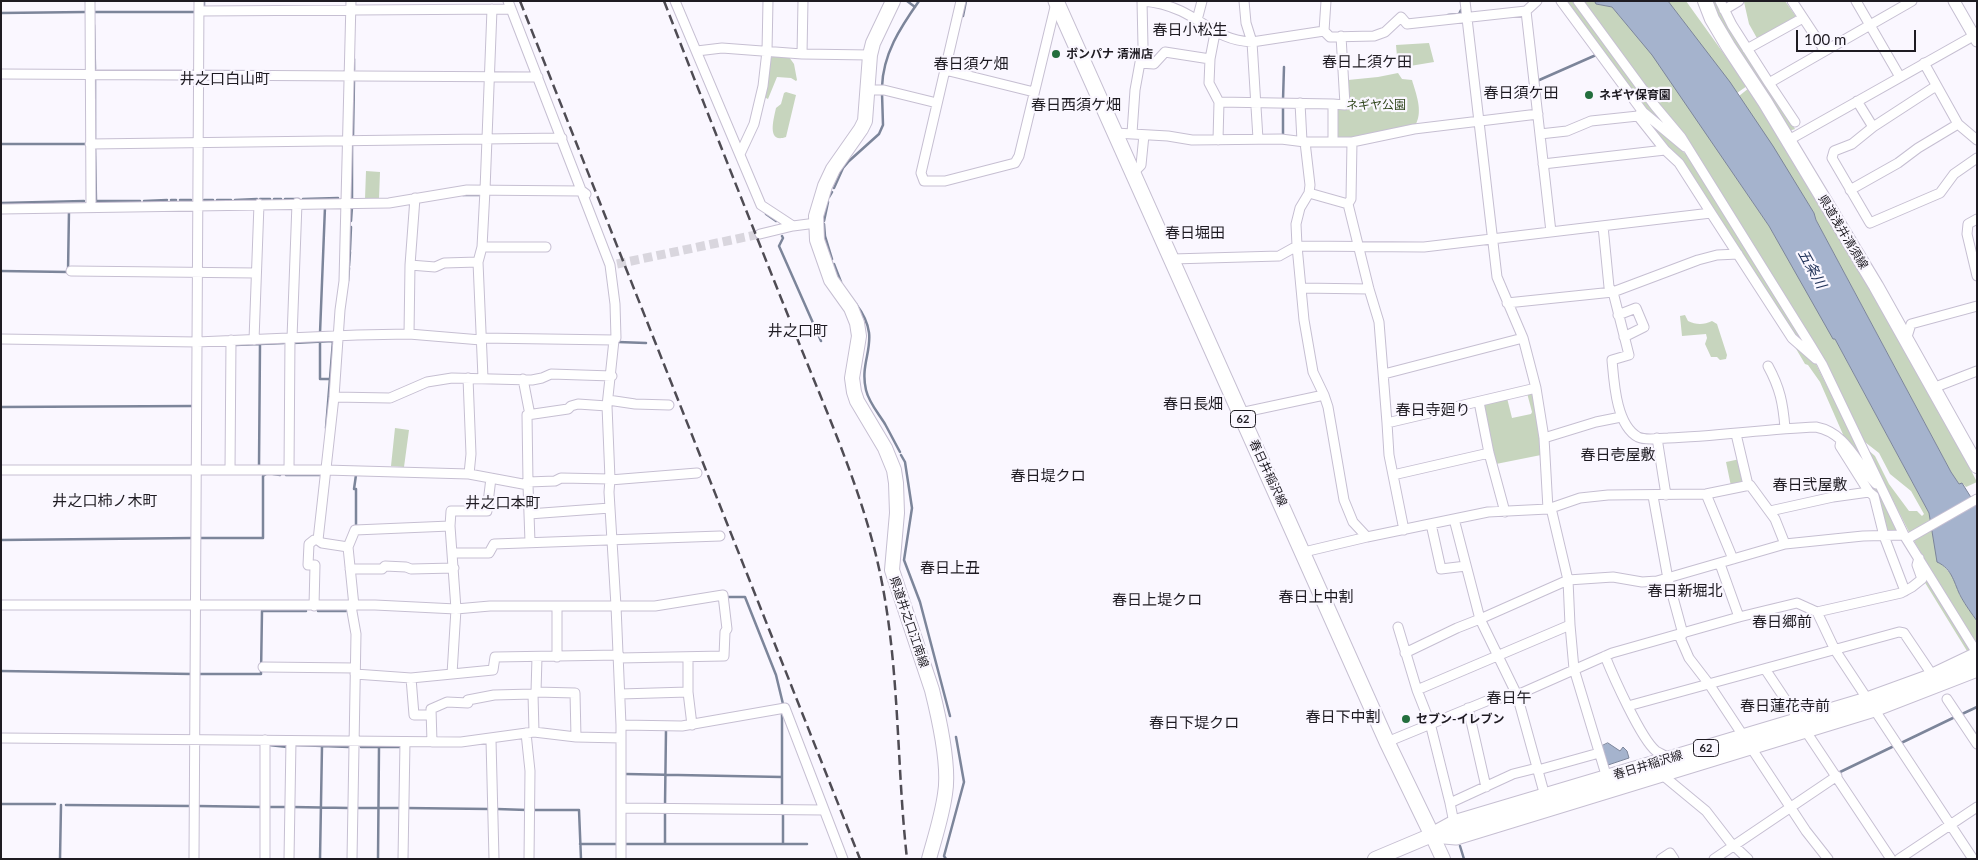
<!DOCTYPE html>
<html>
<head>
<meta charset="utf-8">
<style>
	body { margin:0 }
	#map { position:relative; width:1978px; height:860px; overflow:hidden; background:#faf7ff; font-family:Lato,sans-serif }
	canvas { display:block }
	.frame { position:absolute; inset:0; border:2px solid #1e1b22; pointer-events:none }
	.scale { position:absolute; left:1796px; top:30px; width:120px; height:22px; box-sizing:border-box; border:2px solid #1e1b22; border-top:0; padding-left:6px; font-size:15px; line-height:18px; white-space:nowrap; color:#1e1b22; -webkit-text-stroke:4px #faf7ff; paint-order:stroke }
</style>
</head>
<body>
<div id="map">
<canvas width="1978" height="860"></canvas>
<div class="frame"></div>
<div class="scale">100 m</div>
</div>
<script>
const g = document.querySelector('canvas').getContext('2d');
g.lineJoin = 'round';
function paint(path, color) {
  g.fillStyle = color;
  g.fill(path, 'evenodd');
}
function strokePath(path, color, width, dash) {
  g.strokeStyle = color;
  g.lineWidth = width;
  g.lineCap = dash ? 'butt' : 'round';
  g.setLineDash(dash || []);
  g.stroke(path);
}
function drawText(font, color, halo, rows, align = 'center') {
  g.font = font + ' Lato,"Noto Sans JP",sans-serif';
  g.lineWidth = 4.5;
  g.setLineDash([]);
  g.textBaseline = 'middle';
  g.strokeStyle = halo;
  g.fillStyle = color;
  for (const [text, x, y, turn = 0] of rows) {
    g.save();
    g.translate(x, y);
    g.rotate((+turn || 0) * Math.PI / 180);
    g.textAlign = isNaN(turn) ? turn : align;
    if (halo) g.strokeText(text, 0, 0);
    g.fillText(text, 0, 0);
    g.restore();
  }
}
paint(new Path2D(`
	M1565 1H1575L1673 133 1645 110Z
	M1582 1H1597L1596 4 1612 7 1653 55 1769 226 1835 339 1929 513 1941 563 1954 578 1960 596 1977 621V646L1915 543 1911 533 1909 532 1867 449 1875 456 1889 484 1909 511H1917L1922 516 1924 514 1911 491 1890 474 1879 453 1861 439 1826 363 1655 99Z
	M1668 1H1686L1747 86 1737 93Z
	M1712 1H1716L1795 129 1789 131 1722 25Z
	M1785 1 1795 15V18L1758 40 1749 24 1744 2Z
	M1429 43 1434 62 1398 68 1396 45Z
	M774 56 789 57 794 64 797 80 796 81 791 78 777 77 768 99 764 97 771 58Z
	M1398 73 1402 79 1412 80C1416 94 1423 110 1416 124 1400 127 1348 145 1335 136L1337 108 1348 105V80L1378 77Z
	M1749 88 1872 288 1945 420 1977 482 1966 487 1962 483 1959 484 1951 472 1816 220 1814 213 1739 96Z
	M786 92 796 95 786 137C766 144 774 118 776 108L781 104 784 93Z
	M1643 116 1690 158 1810 352 1792 336 1667 147Z
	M366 171 380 172 379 199H365Z
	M1685 315 1688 321C1696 325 1704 325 1712 321L1717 324 1727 355 1726 359 1720 360 1717 357H1711L1705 344 1707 338 1706 334 1682 336 1680 316Z
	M1795 347H1799L1815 362 1869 471 1845 439 1820 382 1808 365 1805 364Z
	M1532 392 1534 395 1541 455 1496 464 1482 407 1485 403 1507 398 1512 418 1531 414 1532 412 1527 393Z
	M395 428 409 430 404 467 391 466Z
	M1846 446 1878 491 1896 526V531L1886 530 1871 491Z
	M1740 459 1745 481 1731 486 1726 462Z
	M1924 573 1971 649 1967 651 1924 581Z`), '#c7d5be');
const water = new Path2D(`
	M1668 1 1730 82 1773 146 1814 213 1816 220 1951 472 1959 484 1962 483 1977 507V621C1972 614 1966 606 1961 597 1954 584 1953 569 1937 562L1929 513 1835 339H1833L1769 226 1652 55 1612 7 1596 4 1595 2Z
	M1608 743 1620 751 1623 747 1627 751 1629 758 1608 765 1602 746Z`);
paint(water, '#a5b3cd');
strokePath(water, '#7c859a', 1);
strokePath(new Path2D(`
	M204 1V7
	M907 1 915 7
	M94 12H195
	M1 13 86 12
	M1448 15 1459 14 1461 10
	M963 16 966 1
	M94 25 95 69
	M354 70V59
	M95 79V139
	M1538 83 1537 81 1596 55
	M882 87C883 54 900 28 919 1
	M1283 100 1284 67
	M1283 106V136
	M353 136 354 80
	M1 144H87
	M95 149 96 201
	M834 188 843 168 849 161 879 134 883 125 882 93
	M463 195H481
	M829 197 832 192
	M352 198V146
	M260 199H270
	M274 199H281
	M285 199H299
	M303 199 338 198
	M171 200H176
	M180 200H191
	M204 200H213
	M217 200H231
	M235 200 257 199
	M97 201H140
	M144 201 167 200
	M1 203 84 201
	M766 214 776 221
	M351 221 352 207H354
	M824 221 828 202
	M824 224 825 236 832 259
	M782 236 783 238 779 246 821 341
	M350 250 351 227
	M834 264 841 282
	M349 266 350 252
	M1 271 68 272 69 210
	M348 281 349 268
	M856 304C884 341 858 356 866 390 869 403 879 414 885 424 890 433 895 443 900 452
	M320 333 325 207
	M320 342V379H331
	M618 342 646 343
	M293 343 333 341 326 428
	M235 345 284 343
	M1 407 193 406
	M901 455 905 462 912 508 904 560 920 602 950 716
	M259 466 260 344
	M273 474 280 475
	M286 475H322
	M356 525V489H354L356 475
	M200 538H263V476L266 474
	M1 540 193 538
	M726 597H745L776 675 783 704
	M318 611H346
	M1 671 192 674
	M199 674H261L262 611H306
	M782 713V807
	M1962 714 1977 707
	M1901 743 1955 717
	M269 745 287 747
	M295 745 349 747
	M361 747H400
	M1838 773 1892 747
	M626 774 782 777
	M1 804H55
	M66 805 191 806
	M665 805 666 730
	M198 806 263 807
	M268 807H286
	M293 807 349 808
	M356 808H400
	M406 808 489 809
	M497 809 527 810
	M532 810H579L581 859
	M665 812V844
	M783 813V844
	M580 844H616
	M624 844H807
	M1460 846 1464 859
	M60 859 61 805
	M320 859 322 746
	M378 859 379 747
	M946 859 944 856 964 782 956 737`), '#7c859a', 2.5);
strokePath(new Path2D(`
	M617 264 760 234`), '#d9d6de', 9, [9, 4.5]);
const minor = new Path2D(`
	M90 1 91 207
	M508 1 610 265 615 304 616 338 614 340 607 406 610 479 609 492 616 606 621 725V859
	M675 1 761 205 793 226
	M961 1 921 173 924 181H945L1015 163 1019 156 1056 3
	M1142 1C1156 2 1168 5 1181 11 1208 24 1219 40 1252 42L1324 31 1330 37 1374 36 1385 32 1401 17 1407 24 1526 11 1537 1
	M1244 1 1246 23 1252 42 1258 139
	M1465 1 1497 277 1523 338 1536 388 1544 438 1548 509
	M1561 1 1643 112 1685 147
	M1578 1 1655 106 1681 137 1811 346 1822 364 1904 535 1977 653
	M1720 1 1732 25 1769 83 1912 1
	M1792 1 1825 51
	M1856 1 1900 77
	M1724 10 1739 1
	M199 11 511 9
	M1526 11 1551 232
	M1197 20 1202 1
	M1324 31 1326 1
	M1215 33 1210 59 1209 83 1219 102 1218 140
	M1747 49 1803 18
	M697 51 722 48 802 54 870 55
	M802 54 803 1
	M1140 63 1154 64 1165 52 1210 59
	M1924 63 1958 124 1977 140
	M945 70 1034 92
	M1 74 538 77
	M1769 83 1795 122
	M1936 86 1873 127 1852 144 1834 151 1832 158 1870 223 1940 193 1954 174 1977 158
	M868 90H884L937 103
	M1857 101 1873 127
	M1219 102 1333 104
	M1300 103 1302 141
	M1638 116 1665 150 1679 163 1711 213
	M1115 133 1168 136 1192 140 1281 139 1305 142 1310 185 1309 193 1300 208 1296 224 1297 246 1304 320 1313 372 1324 395 1328 407 1344 500 1353 522 1367 537
	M1132 133 1135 90 1143 46 1142 1
	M1540 134 1567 131 1591 121 1638 116 1641 113
	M1787 141 1977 34
	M1305 142H1352L1414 129 1538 114
	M1333 142V104L1345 105 1341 36
	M1352 142 1351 199 1348 204 1369 289 1379 322 1387 423 1536 388
	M90 144 562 138
	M740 154 754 124 763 86 767 51 768 1
	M1543 164 1665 150
	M1133 173 1141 165 1144 135
	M1850 190 1898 163 1918 148 1958 124
	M1309 193 1348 204
	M1 209 389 203 467 190 582 191 586 194
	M1977 219 1968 224 1967 234 1977 276
	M1603 226 1609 287 1613 292 1629 355 1612 360C1614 382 1616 425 1638 437 1646 441 1659 438 1668 438 1718 436 1767 429 1816 427 1847 433 1856 463 1876 484
	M760 234 793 226 816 223
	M482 247H546
	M1172 259 1279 256 1297 246 1424 247 1711 213 1792 338 1816 359
	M410 265 435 267 444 263 478 262
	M71 271 256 273
	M1301 288 1369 289
	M1507 303 1613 292 1698 260 1717 255 1738 254
	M1618 315 1636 308 1644 327 1624 337
	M409 334 410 265 415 198
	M292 338 297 203
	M481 338 614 340
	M1 339 197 342 357 335 409 334 481 340
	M254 340 259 204
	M1906 340 1911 324 1977 306
	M1768 366C1780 388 1783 403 1785 428
	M1384 374 1523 338
	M468 378 471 454 469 474
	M483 378 478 262 482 247 485 190 492 9
	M523 379 530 415
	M1933 388 1977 371
	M334 397 390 398 427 382 452 378 532 380 542 378 551 374 612 376
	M608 400 635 404 669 405
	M1479 402 1489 453 1505 512
	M1240 413 1324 395
	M1387 423 1389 455 1404 530
	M1736 434 1748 485
	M1544 438 1596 422 1621 417
	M1657 438 1666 495
	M1841 441 1840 446 1869 492 1874 496 1884 536 1905 591
	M1 470H325L469 474 528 485V482L555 481 561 478 610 479
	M230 470 231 340
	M289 470 290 338
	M1393 475 1489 453
	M610 480 697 473
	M528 482 527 415 568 409 571 406 578 404 607 406
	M528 485 529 514 610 508
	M1706 494 1733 559
	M1653 496 1668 579 1683 634
	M1551 508 1568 580 1570 625 1574 669 1607 778
	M1770 511 1833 497 1869 492
	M529 514 530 542
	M1454 519 1480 619 1517 695 1545 796
	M1431 524 1441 569 1466 566
	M450 526 451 511H487L491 478
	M1907 539 1977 499
	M348 547 322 543 318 540 334 397 340 310 344 281 351 1
	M1304 552 1367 537 1488 512 1548 509 1580 498 1608 495 1706 494 1750 485 1775 519 1785 544
	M453 553H489L494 544 720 536
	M1720 564 1739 617
	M350 569H382L385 566 406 567 411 569 454 568
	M1 605H375L456 609 490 606H655L723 595 727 629 725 632 724 656 619 658
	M314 606 315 565H308L309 544 314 540H318
	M351 606 356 634 352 859
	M354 606 348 547 355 530 450 526 456 609 452 674
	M557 606V657
	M1817 612 1835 650 1973 859
	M1398 627 1417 690 1430 723 1450 803
	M1679 635 1689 658 1709 684 1744 737
	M1405 653 1457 628 1480 619 1568 580 1613 577 1642 582 1657 581 1785 544 1863 536 1904 535
	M1605 656C1613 676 1641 739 1656 751 1659 753 1664 755 1667 757L1668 760
	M263 667 355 668
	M1765 669 1799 720
	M355 674 411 678 493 670 495 657 619 655
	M411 678 414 715H431
	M1417 690 1570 625
	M536 692 575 693 576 737
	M688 692 692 725
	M620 694 688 692V657
	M1947 699 1977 744
	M1628 706 1899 632 1904 633 1933 676
	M1468 708 1486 787
	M621 725 682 726 785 708 843 859
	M1805 730 1891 859
	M534 732 533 694 536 692 537 657
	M526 733 530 771 529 859
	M1 738 461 742 534 732 576 737 621 738
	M491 740 494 859
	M432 742 431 709 447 702 468 703V700L494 695 533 694
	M1387 742 1489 700 1517 695 1612 653 1739 617 1797 603 1817 612 1901 593 1912 587 1922 579 1917 565 1919 558
	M1750 746 1806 831 1828 859
	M1538 770 1599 753
	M1660 773 1706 811 1730 842 1748 859
	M621 808 823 810
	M1454 823 1450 803 1513 774 1537 768
	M194 859 199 1
	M265 859V740
	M289 859 291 741
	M403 859 405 742
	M1661 859 1670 853 1674 859
	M1714 859 1837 776
	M1899 859 1977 807`);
const tertiary = new Path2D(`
	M1954 1 1977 41`);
const secondary = new Path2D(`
	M893 1 873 43 870 55 865 121 861 129 833 169 825 186 816 216 817 240 831 280 851 308 857 323 859 336 852 378 854 392 857 401 885 448 894 470 896 483 897 513 892 570 932 690C939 718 950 766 945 794 942 816 935 837 929 859
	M1705 1 1712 19 1728 46 1765 102 1876 286 1977 466
	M1375 859 1432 835 1443 859`);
const primary = new Path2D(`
	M1056 1 1387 742 1432 835
	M1432 835 1454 823 1867 700 1933 676 1977 655
	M1432 835 1456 837 1874 709 1977 669`);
strokePath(minor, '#c6bfd2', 11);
strokePath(tertiary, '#c6bfd2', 13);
strokePath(secondary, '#c6bfd2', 16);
strokePath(primary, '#c6bfd2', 17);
strokePath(minor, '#fff', 9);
strokePath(tertiary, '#fff', 11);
strokePath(secondary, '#fff', 14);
strokePath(primary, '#fff', 15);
strokePath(new Path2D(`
	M520 1 860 859
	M664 1C707 112 751 223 795 333 822 401 853 470 872 540 901 645 895 752 907 859`), '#4f4c54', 2.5, [10, 5]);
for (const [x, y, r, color] of [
	[1056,54,5,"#236e3d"],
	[1589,95,5,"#236e3d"],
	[1406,719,5,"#236e3d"]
]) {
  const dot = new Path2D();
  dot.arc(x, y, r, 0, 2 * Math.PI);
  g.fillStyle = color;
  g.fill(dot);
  strokePath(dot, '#faf7ff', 2);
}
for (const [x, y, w] of [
	[1243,419,25],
	[1706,748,25]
]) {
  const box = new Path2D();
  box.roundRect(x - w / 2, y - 8.5, w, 17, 4);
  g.fillStyle = '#faf7ff';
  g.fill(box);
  strokePath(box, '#1e1b22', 1);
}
drawText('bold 11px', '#1e1b22', null, [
	["62",1243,419],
	["62",1706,748]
]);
drawText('bold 12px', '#1e1b22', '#faf7ff', [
	["ボンパナ 清洲店",1066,54],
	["ネギヤ保育園",1599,95],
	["セブン-イレブン",1416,719]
], 'left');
drawText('12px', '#2f451b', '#faf7ff', [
	["ネギヤ公園",1376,105]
]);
drawText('12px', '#1e1b22', '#faf7ff', [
	["県道浅井清須線",1843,232,59],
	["春日井稲沢線",1268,473,65],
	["県道井之口江南線",909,622,71],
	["春日井稲沢線",1648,765,-17]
]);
drawText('italic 14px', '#22345a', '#faf7ff', [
	["五条川",1812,269,61]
]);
drawText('15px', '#1e1b22', '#faf7ff', [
	["春日小松生",1190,30],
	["春日上須ケ田",1367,62],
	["春日須ケ畑",971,64],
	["井之口白山町",225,79],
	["春日須ケ田",1521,93],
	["春日西須ケ畑",1076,105],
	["春日堀田",1195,233],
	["井之口町",798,331],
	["春日長畑",1193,404],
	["春日寺廻り",1433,410],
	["春日壱屋敷",1618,455],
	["春日堤クロ",1048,476],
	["春日弐屋敷",1810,485],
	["井之口柿ノ木町",105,501],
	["井之口本町",503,503],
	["春日上丑",950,568],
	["春日新堀北",1685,591],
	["春日上中割",1316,597],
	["春日上堤クロ",1157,600],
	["春日郷前",1782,622],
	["春日午",1509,698],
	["春日蓮花寺前",1785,706],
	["春日下中割",1343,717],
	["春日下堤クロ",1194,723]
]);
</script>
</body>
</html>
